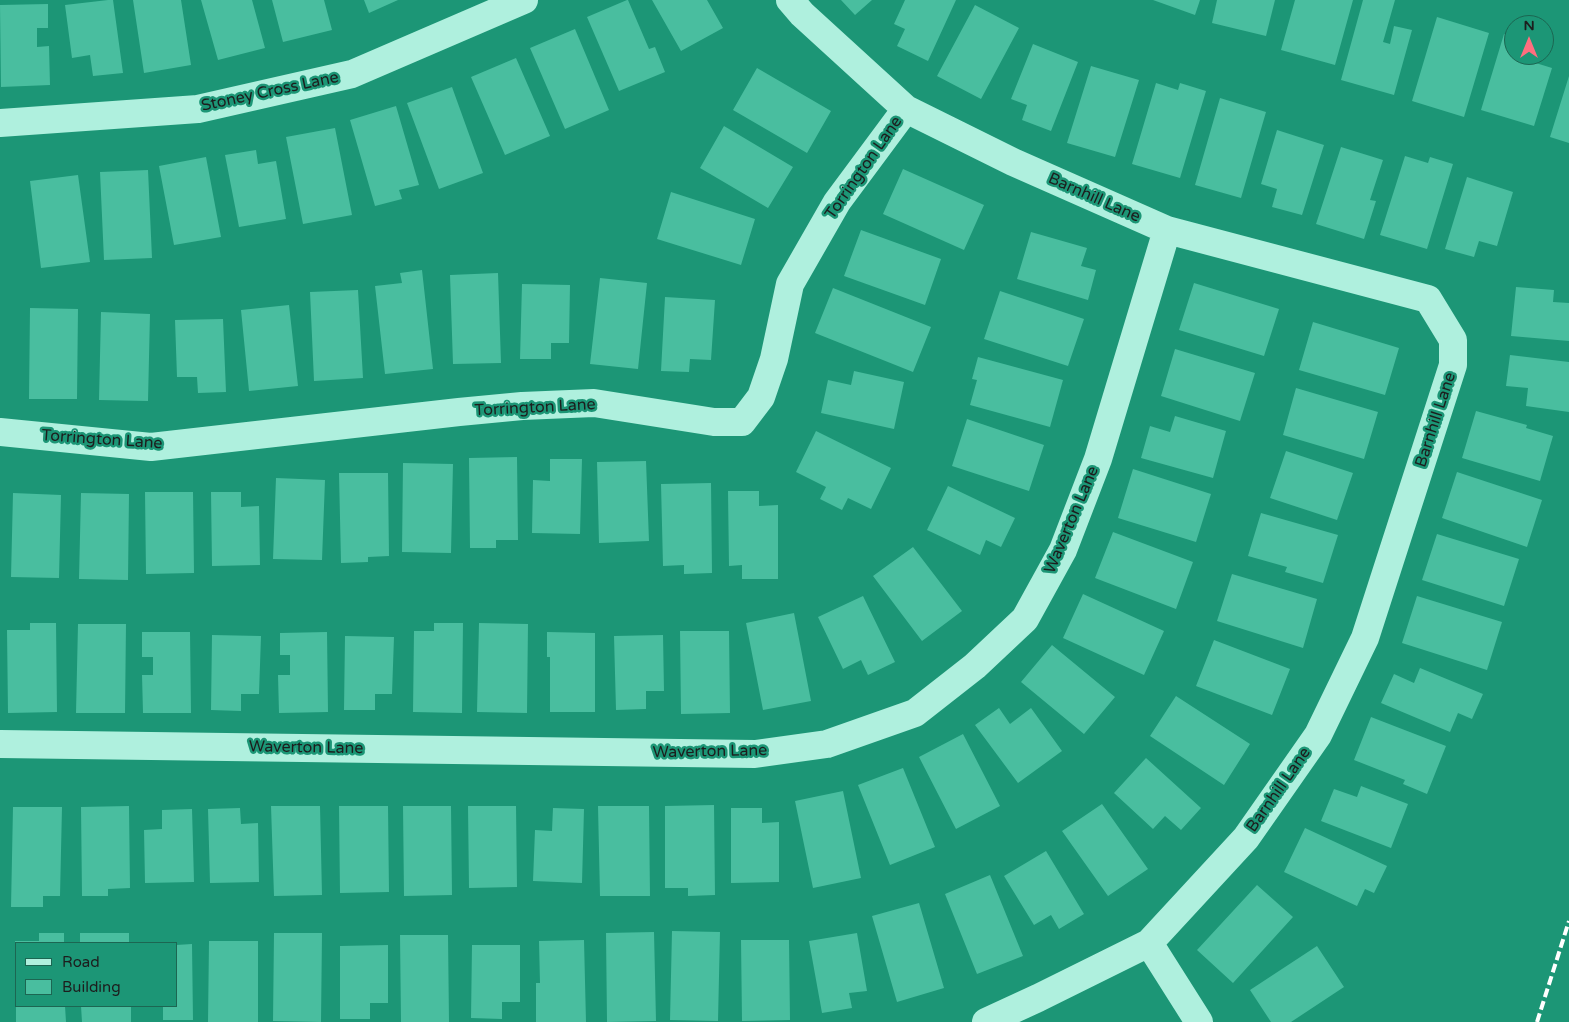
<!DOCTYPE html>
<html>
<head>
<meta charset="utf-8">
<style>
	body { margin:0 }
	#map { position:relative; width:1569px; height:1022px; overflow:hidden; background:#1c9676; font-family:"Varela Round",sans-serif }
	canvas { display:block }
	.legend { position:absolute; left:15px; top:942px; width:162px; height:65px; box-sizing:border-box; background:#1c9676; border:1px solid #1c6652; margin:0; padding:6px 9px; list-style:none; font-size:15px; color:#1d1d1d }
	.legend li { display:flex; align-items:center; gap:10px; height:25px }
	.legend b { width:25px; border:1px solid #1c6652 }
	.north { position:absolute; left:1504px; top:15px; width:50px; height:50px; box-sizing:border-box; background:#1c9676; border:1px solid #1c6652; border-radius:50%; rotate:0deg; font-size:14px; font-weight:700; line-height:20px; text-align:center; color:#1d1d1d }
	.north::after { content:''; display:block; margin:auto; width:18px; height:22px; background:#ff6e7f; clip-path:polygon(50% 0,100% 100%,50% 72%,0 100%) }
</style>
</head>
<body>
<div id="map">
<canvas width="1569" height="1022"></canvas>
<ul class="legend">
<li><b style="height:6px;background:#aff0de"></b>Road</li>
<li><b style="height:14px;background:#49be9f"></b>Building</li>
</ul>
<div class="north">N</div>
</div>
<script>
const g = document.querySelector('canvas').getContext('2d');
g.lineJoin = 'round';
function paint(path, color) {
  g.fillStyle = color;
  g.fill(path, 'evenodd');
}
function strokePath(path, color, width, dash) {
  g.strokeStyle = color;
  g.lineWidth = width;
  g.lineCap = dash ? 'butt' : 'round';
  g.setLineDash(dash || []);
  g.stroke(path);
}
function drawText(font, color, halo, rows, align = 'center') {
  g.font = font + ' "Varela Round",sans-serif';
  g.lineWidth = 5;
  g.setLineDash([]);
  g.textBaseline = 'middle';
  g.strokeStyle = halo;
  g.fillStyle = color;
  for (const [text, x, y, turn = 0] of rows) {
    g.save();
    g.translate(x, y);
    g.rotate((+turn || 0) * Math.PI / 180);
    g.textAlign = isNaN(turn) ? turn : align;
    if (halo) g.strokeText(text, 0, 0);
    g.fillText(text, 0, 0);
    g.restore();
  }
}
paint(new Path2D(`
	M108 0H113L123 73 93 76 90 55 72 58 65 5Z
	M133 0H181L191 65 144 73Z
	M201 0H252L265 48 218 60Z
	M272 0H324L332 30 283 42Z
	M364 0H398L369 13Z
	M627 0H628L649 49 655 47 665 72 619 91 587 17Z
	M652 0H707L723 28 681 51Z
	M841 0H872L855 15Z
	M905 0H956L928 61 897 46 905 29 894 24Z
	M1153 0H1200L1195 15Z
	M1217 0H1275L1266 36 1212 23Z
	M1295 0H1353L1335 65 1281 50Z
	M1363 0H1395L1383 42 1390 44 1394 26 1412 30 1394 95 1341 80Z
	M48 4V28H37V47L49 46 50 85 1 87 0 5Z
	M975 5 1019 28 981 99 937 76Z
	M1437 17 1489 33 1464 117 1412 101Z
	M575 29 609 110 565 129 530 48Z
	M1504 34 1514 37V55H1527L1526 60 1552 68 1534 126 1481 110Z
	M1033 44 1078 62 1051 131 1022 120 1027 105 1011 99Z
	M516 58 550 136 505 155 471 77Z
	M1091 66 1139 80 1115 157 1067 143Z
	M757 68 831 111 807 153 733 110Z
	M1569 76V143L1550 137Z
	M1156 83 1178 90 1180 83 1206 91 1180 178 1132 164Z
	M452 87 483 173 439 189 407 103Z
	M1220 98 1266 112 1241 198 1195 185Z
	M396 106 419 185 399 190 402 199 375 206 350 120Z
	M724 126 793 167 768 208 700 168Z
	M335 128 352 215 303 224 286 137Z
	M1277 130 1324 145 1302 215 1272 207 1277 189 1261 184Z
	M1341 147 1383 160 1370 200 1376 201 1364 239 1316 224Z
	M256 150 258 164 276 161 286 219 239 227 225 155Z
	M1405 156 1428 163 1430 157 1453 164 1427 249 1380 235Z
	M206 157 221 237 174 245 159 166Z
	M903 169 984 205 964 250 883 214Z
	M148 170 152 258 104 260 100 172Z
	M78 175 90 262 41 268 30 181Z
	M1467 177 1513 192 1497 246 1479 241 1474 257 1445 249Z
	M671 192 755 219 741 265 657 239Z
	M861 230 941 259 925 305 844 276Z
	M1031 232 1087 248 1081 266 1096 270 1088 300 1017 279Z
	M422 270 433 369 385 374 375 286 402 283 400 273Z
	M498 273 501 363 453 364 450 275Z
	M600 278 647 283 638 369 590 364Z
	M1194 283 1279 309 1264 356 1179 330Z
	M522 284 570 285 569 343H551V359H520Z
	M1516 287 1554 290 1553 302 1569 303V341L1511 336Z
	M833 288 931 327 913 372 815 333Z
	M358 290 363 378 314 381 310 292Z
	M1000 291 1084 319 1068 366 984 339Z
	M665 297 715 300 711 360 690 359 689 372 661 371Z
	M289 305 298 386 249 391 241 310Z
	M30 308 78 309 77 399H29Z
	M101 312 150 314 148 401 99 400Z
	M223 319 226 392 198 393 197 377H177L175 320Z
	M1313 322 1399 348 1385 395 1299 370Z
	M1175 349 1255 373 1240 421 1161 396Z
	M1510 355 1569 362V412L1526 406 1528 388 1506 386Z
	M978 357 1063 380 1050 427 970 405 977 380 972 379Z
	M854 371 904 382 894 429 821 413 828 380 851 385Z
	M1296 388 1378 412 1364 459 1283 435Z
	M1476 411 1527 425 1526 428 1553 436 1540 481 1462 458Z
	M1175 416 1226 431 1213 478 1141 458 1150 426 1170 432Z
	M967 419 1044 445 1029 491 952 466Z
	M816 431 891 468 871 509 848 498 842 510 820 499 826 487 796 472Z
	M1286 451 1353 473 1337 520 1270 498Z
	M517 457 518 540H496V548H470L469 458Z
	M550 459H582L580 534 532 533 533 480 550 481Z
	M646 461 649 541 599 543 597 462Z
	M403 463 453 464 451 553 402 552Z
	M1133 469 1211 494 1196 542 1118 518Z
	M1457 472 1542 500 1527 547 1442 518Z
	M339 473H388L389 556 368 557V562L341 563Z
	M276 478 325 480 322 560 273 559Z
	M711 483 712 573 684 574V565L663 566 661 484Z
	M948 486 1015 518 1001 547 986 540 980 555 927 530Z
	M728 491H759V506L778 505V579H742V565L729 566Z
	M145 492H193L194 573 146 574Z
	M211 492H241V507L259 506 260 565 212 566Z
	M13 493 61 495 59 578 11 577Z
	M81 493 129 494 128 580 79 579Z
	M1261 513 1338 535 1323 583 1285 572 1287 567 1248 556Z
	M1113 532 1193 562 1176 609 1095 578Z
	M1437 534 1519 559 1504 606 1422 580Z
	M913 547 962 611 922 641 873 576Z
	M1232 574 1317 599 1303 648 1217 621Z
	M1083 594 1164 631 1144 675 1063 638Z
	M863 596 895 662 868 675 861 660 843 669 818 617Z
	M1417 596 1502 622 1487 670 1402 643Z
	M794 613 811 701 763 710 746 623Z
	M30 623H56L57 712 8 713 7 630H30Z
	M434 623H463L462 713 413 712 414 631H434Z
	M479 623 528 624 527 713 477 712Z
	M78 624H126L125 713H76Z
	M680 631H729L730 713 681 714Z
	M142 632H190L191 713H143L142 675H153V657H142Z
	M327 632 328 712 279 713 278 675H290V655H280V633Z
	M547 632 595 633V712H550V657H547Z
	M212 635 261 636 259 694H241V711L211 710Z
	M663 635 664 691H646V709L616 710 614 636Z
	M345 636 394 637 392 694H375V710H344Z
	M1214 640 1290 669 1272 715 1196 686Z
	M1052 645 1115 697 1084 734 1021 682Z
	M1420 668 1483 694 1472 719 1458 713 1450 732 1381 703 1394 674 1414 683Z
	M1176 696 1250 744 1224 785 1150 736Z
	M999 708 1010 724 1031 708 1062 751 1018 783 975 725Z
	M1371 717 1446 746 1427 794 1403 784 1405 780 1354 760Z
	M963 734 1000 806 956 829 919 757Z
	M1146 758 1201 808 1181 830 1165 816 1153 829 1114 793Z
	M903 768 935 847 890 865 858 785Z
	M1361 786 1408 804 1391 848 1321 821 1334 789 1357 797Z
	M843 791 861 878 813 888 795 801Z
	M1102 804 1148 869 1108 896 1062 831Z
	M714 805 715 895 688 896V888H665V806Z
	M129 806 130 888 108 889V896H82L81 807Z
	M271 806H320L322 895 274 896Z
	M339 806H388L389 892 340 893Z
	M403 806H451L452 895 404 896Z
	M468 806H516L517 887 469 888Z
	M598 806H649L650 896H600Z
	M13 807H62L60 896H43V907H11Z
	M240 808 241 824 258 823 259 882 210 883 208 809Z
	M553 808 584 809 582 883 533 881 535 830 552 831Z
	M731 808H762V823L779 822V882L731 883Z
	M192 809 194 882 145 883 144 830 162 829V810Z
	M1305 828 1387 866 1374 893 1365 889 1357 906 1284 872Z
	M1046 851 1084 914 1059 929 1051 915 1034 925 1004 876Z
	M990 875 1023 956 977 974 945 894Z
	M1257 885 1293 917 1233 983 1197 950Z
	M919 903 944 988 897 1002 872 916Z
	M672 931 720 932 718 1021 670 1020Z
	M654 932 656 1021 607 1022 606 933Z
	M39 933H64V943H15V941H39Z
	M80 933H129V943H80Z
	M274 933H322L321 1022 273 1021Z
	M857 933 867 991 849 993 852 1008 822 1013 809 941Z
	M400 935H448L449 1022H401Z
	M584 940 586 1022H536V983H540L539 941Z
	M741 940H789L790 1020 742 1021Z
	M209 941H258V1022H208Z
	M192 944 193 1020H163V1006H176V945Z
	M388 945V1003H370V1019H340V946Z
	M472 945H520V1002H502V1019L471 1018Z
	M1317 946 1344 987 1291 1022H1271L1250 990Z
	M16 1006H65L66 1022H16Z
	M81 1006H131V1022H82Z`), '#49be9f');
strokePath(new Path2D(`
	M790 0 802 14 906 109 1013 162 1167 230 1428 299 1453 340V365L1365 638 1318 735 1246 838 1149 943 1038 998 986 1022
	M0 123 198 109 352 74 524 0
	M0 432 151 447 459 412 522 406 594 403 714 422H742L761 397 774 359 790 284 837 202 906 109
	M0 744 755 754 827 744 915 713 975 666 1025 619 1063 550 1098 459 1167 230
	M1149 943 1199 1022`), '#aff0de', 28);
strokePath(new Path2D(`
	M1537 1022 1569 921`), '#fff', 4, [9, 4]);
drawText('16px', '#1d1d1d', '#1c9676', [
	["Stoney Cross Lane",270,92,-12],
	["Torrington Lane",864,168,-55],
	["Barnhill Lane",1094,198,24],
	["Torrington Lane",535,408,-3],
	["Barnhill Lane",1436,420,-72],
	["Torrington Lane",102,440,4],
	["Waverton Lane",1072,520,-67],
	["Waverton Lane",306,748,1],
	["Waverton Lane",710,752,-1],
	["Barnhill Lane",1279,790,-55]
]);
</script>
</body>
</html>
